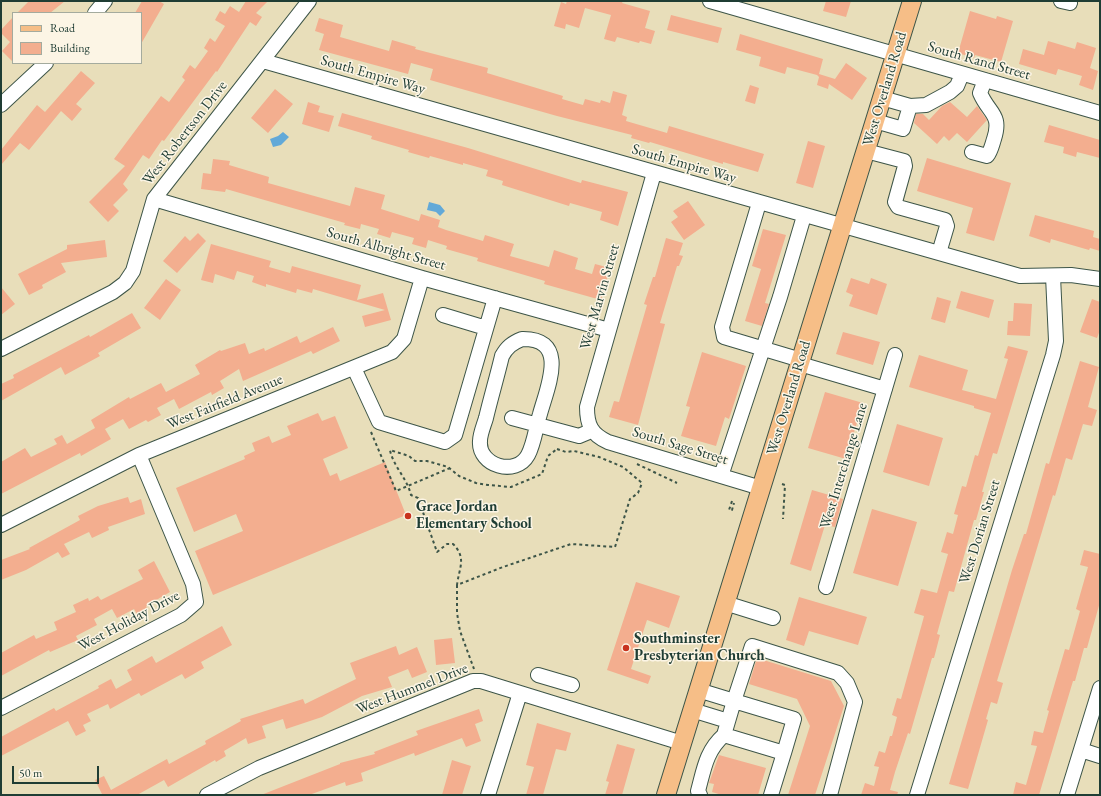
<!DOCTYPE html>
<html>
<head>
<meta charset="utf-8">
<style>
	body { margin:0 }
	#map { position:relative; width:1101px; height:796px; overflow:hidden; background:#e8deba; font-family:"EB Garamond",serif }
	canvas { display:block }
	.frame { position:absolute; inset:0; border:2px solid #1f3d34; pointer-events:none }
	.legend { position:absolute; left:12px; top:12px; width:130px; height:52px; box-sizing:border-box; background:#fcf5e5; border:1px solid #a4ab9e; margin:0; padding:5px 7px; list-style:none; font-size:12px; color:#1f3d34 }
	.legend li { display:flex; align-items:center; gap:8px; height:20px }
	.legend b { width:20px; border:1px solid #a4ab9e }
	.scale { position:absolute; left:12px; top:766px; width:87px; height:18px; box-sizing:border-box; border:2px solid #1f3d34; border-top:0; padding-left:5px; font-size:12px; line-height:14px; white-space:nowrap; color:#1f3d34; -webkit-text-stroke:3px #fcf5e5; paint-order:stroke }
</style>
</head>
<body>
<div id="map">
<canvas width="1101" height="796"></canvas>
<div class="frame"></div>
<ul class="legend">
<li><b style="height:5px;background:#f6be87"></b>Road</li>
<li><b style="height:11px;background:#f3ae8f"></b>Building</li>
</ul>
<div class="scale">50 m</div>
</div>
<script>
const g = document.querySelector('canvas').getContext('2d');
g.lineJoin = 'round';
function paint(path, color) {
  g.fillStyle = color;
  g.fill(path, 'evenodd');
}
function strokePath(path, color, width, dash) {
  g.strokeStyle = color;
  g.lineWidth = width;
  g.lineCap = dash ? 'butt' : 'round';
  g.setLineDash(dash || []);
  g.stroke(path);
}
function drawText(font, color, halo, rows, align = 'center') {
  g.font = font + ' "EB Garamond",serif';
  g.lineWidth = 3;
  g.setLineDash([]);
  g.textBaseline = 'middle';
  g.strokeStyle = halo;
  g.fillStyle = color;
  for (const [text, x, y, turn = 0] of rows) {
    g.save();
    g.translate(x, y);
    g.rotate((+turn || 0) * Math.PI / 180);
    g.textAlign = isNaN(turn) ? turn : align;
    if (halo) g.strokeText(text, 0, 0);
    g.fillText(text, 0, 0);
    g.restore();
  }
}
paint(new Path2D(`
	M283 132 289 137 281 145 273 147 270 139 278 136Z
	M429 202 440 205 445 211 440 216 436 212 427 210Z`), '#62a9d8');
paint(new Path2D(`
	M29 1H65L50 13H17Z
	M142 1H159L164 4 141 44V13H135Z
	M246 1H268L256 13 262 17 256 26 250 22 217 72 216 71 164 141 162 140 149 159 143 155 123 184 128 190 113 205 119 211 108 222 89 202 125 166 114 159 161 96 169 102 185 80 182 77 190 65 195 69 208 51 204 48 210 38 215 42 225 26 215 20 220 11 225 14 230 6 239 12Z
	M567 1H623L622 3 650 11 645 28 655 31 651 44 640 41 639 43 617 37 615 42 604 39 611 15 585 8 579 28 566 24 565 29 554 26 561 2 566 4Z
	M826 1H851L846 17 823 11Z
	M970 11 996 19 997 16 1013 21 1001 62 975 55 974 58 958 53Z
	M671 15 722 28 718 43 667 30Z
	M13 17V62L2 51 10 42 1 33V30Z
	M319 18 343 25 340 37 389 51 392 40 416 47 415 49 488 68 487 73 563 96 562 99 583 105 585 99 600 103 601 100 610 103 613 91 627 95 622 115 627 117 626 121 667 133 669 126 764 154 758 172 723 162V164L650 142 649 143 631 138 632 135 557 116 430 80 433 69 411 63 408 74 319 50 324 34 315 31Z
	M740 34 823 59 819 74 835 79 846 63 867 78 852 100 829 84 828 89 817 85 819 77 817 75 787 67 785 74 759 66 761 57 736 50Z
	M1048 41 1075 49 1077 42 1096 48 1090 68 1098 71 1093 90 1079 85 1082 76 1058 69 1056 75 1019 64 1023 49 1044 55Z
	M81 71 95 83 76 104 82 109 72 121 61 111 29 150 20 143 1 165V150L37 105 45 112Z
	M750 85 759 88 755 104 745 101Z
	M275 89 293 104 268 133 251 118Z
	M308 102 320 106 318 112 334 116 329 132 302 124Z
	M950 102 967 117 977 106 987 120 967 142 957 133 949 141 944 136 937 144 914 123 916 114H923L929 120 942 106Z
	M342 113 468 148 581 183 582 180 628 192 618 226 600 220 602 212 570 203 569 206 502 185 503 181 486 176 488 170 463 163V165L430 156 429 158 408 152 409 150 371 139 372 136 338 126Z
	M1049 125 1100 140V158L1077 152 1076 157 1063 153 1064 147 1044 142Z
	M808 141 825 146 813 188 796 183Z
	M927 158 1011 183 994 241 966 233 973 208 917 191Z
	M213 159 230 161 229 165 269 177 268 183 350 206 355 187 385 195 381 209 419 221 421 214 440 220 438 227 446 230 483 241 485 235 514 244 510 256 549 267 554 250 578 258 575 269 592 274 595 264 610 268 601 300 544 284 545 281 477 261 478 258 446 249 447 246 428 240 426 248 412 244 414 238 392 232 390 238 377 234 379 229 361 224 360 229 344 225 345 223 226 189 225 192 201 189 203 173 211 174Z
	M688 201 705 225 684 240 671 222 678 217 673 211Z
	M1035 215 1094 231 1093 237 1100 239V251L1090 248 1089 250 1051 239 1050 243 1029 236Z
	M763 229 786 235 765 303 769 304 762 326 745 321 761 269 752 266Z
	M198 233 206 241 177 273 163 261 185 236 190 241Z
	M666 238 683 243 679 255 683 256 679 266H677L660 323 665 324 638 425 609 417 614 401 619 402 647 305 644 304 653 277H655Z
	M105 240 107 257 61 263 66 272 42 285 43 288 29 295 18 274 67 249V245Z
	M211 244 271 261 269 267 290 273 292 266 361 285 357 300 383 293 391 320 365 327 362 316 385 310 313 289 312 293 297 289 296 293 266 284V287L252 282 254 276 237 271 234 280 215 274 213 283 201 280Z
	M851 278 869 284 871 278 887 284 877 315 849 306 853 295 846 292Z
	M166 279 181 290 160 320 144 308Z
	M1 287 15 304 1 315Z
	M961 291 994 300 989 318 956 308Z
	M937 297 951 301 945 323 931 319Z
	M1092 299 1100 302V330L1097 338 1080 332Z
	M1014 303 1032 304 1030 336 1007 335 1008 321H1013Z
	M132 313 141 328 98 353 100 356 65 375 61 367 1 401V384L14 378 13 375 89 335 90 337Z
	M333 327 340 341 313 354 311 351 243 381 239 369 220 381 224 388 212 395 211 392 179 409 174 399 157 408 161 415 148 422 146 420 129 429 123 419 105 429 111 439 81 456 80 453 1 494V462L25 448 31 457 57 444 54 439 62 435 67 444 95 428 91 420 129 397 130 399 161 383 166 392 200 374 195 365 220 350 221 351 245 343 249 354 264 348 265 351 297 336 300 343Z
	M843 332 880 342 873 365 836 354Z
	M1008 346 1028 351 997 454 993 453 982 492H984L976 520H974L954 592 949 591 937 634 940 635 934 658H932L910 734 908 733 895 772 890 790 898 792 897 795H861L865 783 874 786 879 767 874 766 879 751 885 753 890 736H892L897 717 892 715 897 698 901 699 923 620 924 616 914 613 921 589 937 593 948 554 941 552 947 532 953 534 958 515 954 514 962 486 966 487 975 455 978 456 991 413 974 408V406L909 387 919 355 968 370 962 390 996 399 1008 359 1004 358Z
	M702 352 746 366 729 419 725 417 716 446 681 436 690 407 686 406Z
	M1080 361 1099 367 1088 407 1097 410 1092 426 1083 424 1072 460 1066 458 1055 496 1053 495 997 681 1003 683 997 704 991 702 986 719 988 720 968 789 949 784 1012 570 1024 534H1026L1046 463 1049 464Z
	M825 392 863 403 846 459 808 448Z
	M318 413 322 421 335 416 348 448 323 459 330 476 337 473 340 481 385 462 406 515 213 595 195 551 243 531 236 514 194 532 176 488 245 459 244 456 255 451 252 443 269 436 272 443 291 435 287 426Z
	M897 424 943 438 929 486 883 472Z
	M812 490 843 499 835 527 825 525 811 571 790 564Z
	M128 497 130 503 141 499 145 514 108 527 109 530 92 538 89 532 64 544 70 554 62 558 58 552 26 570 1 580V560L30 549 29 548 80 520 78 516 98 506Z
	M872 509 917 522 898 586 853 573Z
	M1084 550 1100 554V602L1087 648H1084L1075 681H1073L1039 795H1013L1016 782 1026 785 1037 746 1031 745 1034 731 1043 733 1049 711 1047 710 1065 649 1069 650 1080 611 1076 609 1088 567 1080 565Z
	M154 561 170 592 146 606 148 610 138 616 134 609 117 618 112 609 94 619 97 625 76 636 78 640 50 652 49 650 1 676V653L34 635 36 639 57 630 54 622 76 612 73 605 88 598 89 601 98 596 101 600 143 579 138 570Z
	M636 582 680 596 669 628 647 620 631 669 651 676 648 684 607 670Z
	M799 597 867 617 858 645 809 631 804 646 786 640Z
	M222 626 232 645 201 662 204 668 185 679 182 674 141 696 139 693 110 709 108 704 87 714 91 721 83 725 86 731 76 736 68 721 1 756V737L54 708 56 711 99 688 98 686 111 679 116 689 132 680 127 670 152 656 156 663Z
	M452 638 455 663 436 665 434 640Z
	M396 646 399 655 417 647 427 672 412 678 408 669 388 677 392 687 362 696 322 717 286 729 283 719 262 726 266 738 248 744 246 738 224 751 226 756 216 762 215 760 168 787 164 780 137 795H100L102 794 95 780 104 776 111 790 167 759 169 764 206 744 205 741 241 721 240 719 303 699 305 704 356 679 350 663Z
	M757 658 831 681 844 706 815 795H788L810 726 797 699 749 684Z
	M479 709 483 721 475 724 481 741 466 747 462 738 415 756 414 753 361 773 363 781 346 786 345 782 309 795H261L340 764V763L375 754 374 752 418 735 416 731Z
	M537 723 571 733 566 751 556 749 543 795H526L534 767 526 765Z
	M617 744 635 749 622 795H605L609 782 606 781Z
	M719 755 766 768 758 795H722L712 792 714 784 709 783Z
	M452 760 471 766 462 795H442Z`), '#f3ae8f');
const minor = new Path2D(`
	M710 1 1100 113
	M1061 1 1070 3
	M95 13 105 1
	M263 61 1020 276 1071 275 1100 279
	M882 98 910 106 926 105 950 92 957 86 962 74
	M1 105 46 63
	M875 121 903 129 910 106
	M866 151 904 161 905 166 895 202 898 207 945 220 947 226 939 253
	M972 152 987 156C991 151 992 145 994 139 1002 114 989 114 980 93L985 80
	M654 173 587 407C587 425 591 434 608 442L761 488
	M154 199 422 278 609 330
	M759 203 722 327 724 337 801 360
	M443 315 486 328
	M522 339C570 338 547 388 540 414 536 427 534 444 528 455 516 477 478 466 480 441 480 434 484 425 486 418 491 397 497 377 502 356 507 347 512 343 522 339Z
	M1 349 113 292 125 283 133 271 154 199 309 1
	M800 364 885 389
	M354 368 379 422 445 442 455 435 495 298
	M512 418 579 436 591 431
	M721 476 780 297 804 216
	M1 525 139 455 392 352 404 339 422 278
	M826 587 895 355
	M725 603 773 618
	M538 675 572 685
	M698 690 734 701 752 646 838 673 847 683 855 702 830 795
	M734 701 794 719 784 753 724 735Z
	M1 708 181 615 196 602 193 584 139 455
	M692 710 728 721
	M1081 750 1100 756
	M207 795 259 768 473 681H481L682 743
	M488 795 520 693
	M700 795 698 791C704 769 706 751 724 735
	M771 795 784 753
	M917 795 1053 355 1056 341 1053 276
	M1067 795 1100 688`);
const major = new Path2D(`
	M666 795 912 1`);
strokePath(minor, '#3d5548', 16);
strokePath(major, '#3d5548', 20);
strokePath(new Path2D(`
	M371 432 396 491 450 468
	M557 449 566 452 574 451 599 457 623 467 642 483 638 493 630 499 615 547 571 544 503 567 457 585C459 568 467 558 453 544H447L437 552 418 498 411 495C407 478 393 466 390 450L409 456 415 461H427L448 467 459 476 476 483 488 485 511 487 542 474 548 456Z
	M637 464 677 483
	M782 484 785 485 783 519
	M732 501 729 510H732L734 503
	M457 585V613L460 631 474 669`), '#3d5548', 2, [3, 3]);
strokePath(minor, '#fff', 14);
strokePath(major, '#f6be87', 18);
for (const [x, y, r, color] of [
	[408,516,4,"#c8321e"],
	[626,648,4,"#c8321e"]
]) {
  const dot = new Path2D();
  dot.arc(x, y, r, 0, 2 * Math.PI);
  g.fillStyle = color;
  g.fill(dot);
  strokePath(dot, '#fcf5e5', 1.5);
}
drawText('15px', '#1f3d34', '#fcf5e5', [
	["South Rand Street",979,61,16],
	["South Empire Way",373,75,16],
	["West Overland Road",885,89,-73],
	["West Robertson Drive",185,133,-52],
	["South Empire Way",684,164,16],
	["South Albright Street",386,249,16],
	["West Marvin Street",600,297,-74],
	["West Overland Road",789,398,-73],
	["West Fairfield Avenue",225,402,-22],
	["South Sage Street",680,446,17],
	["West Interchange Lane",844,466,-73],
	["West Dorian Street",980,532,-73],
	["West Holiday Drive",129,621,-28],
	["West Hummel Drive",412,689,-21]
]);
drawText('bold 15px', '#1f3d34', '#fcf5e5', [
	["Grace Jordan",416,507],
	["Elementary School",416,524],
	["Southminster",634,639],
	["Presbyterian Church",634,656]
], 'left');
</script>
</body>
</html>
